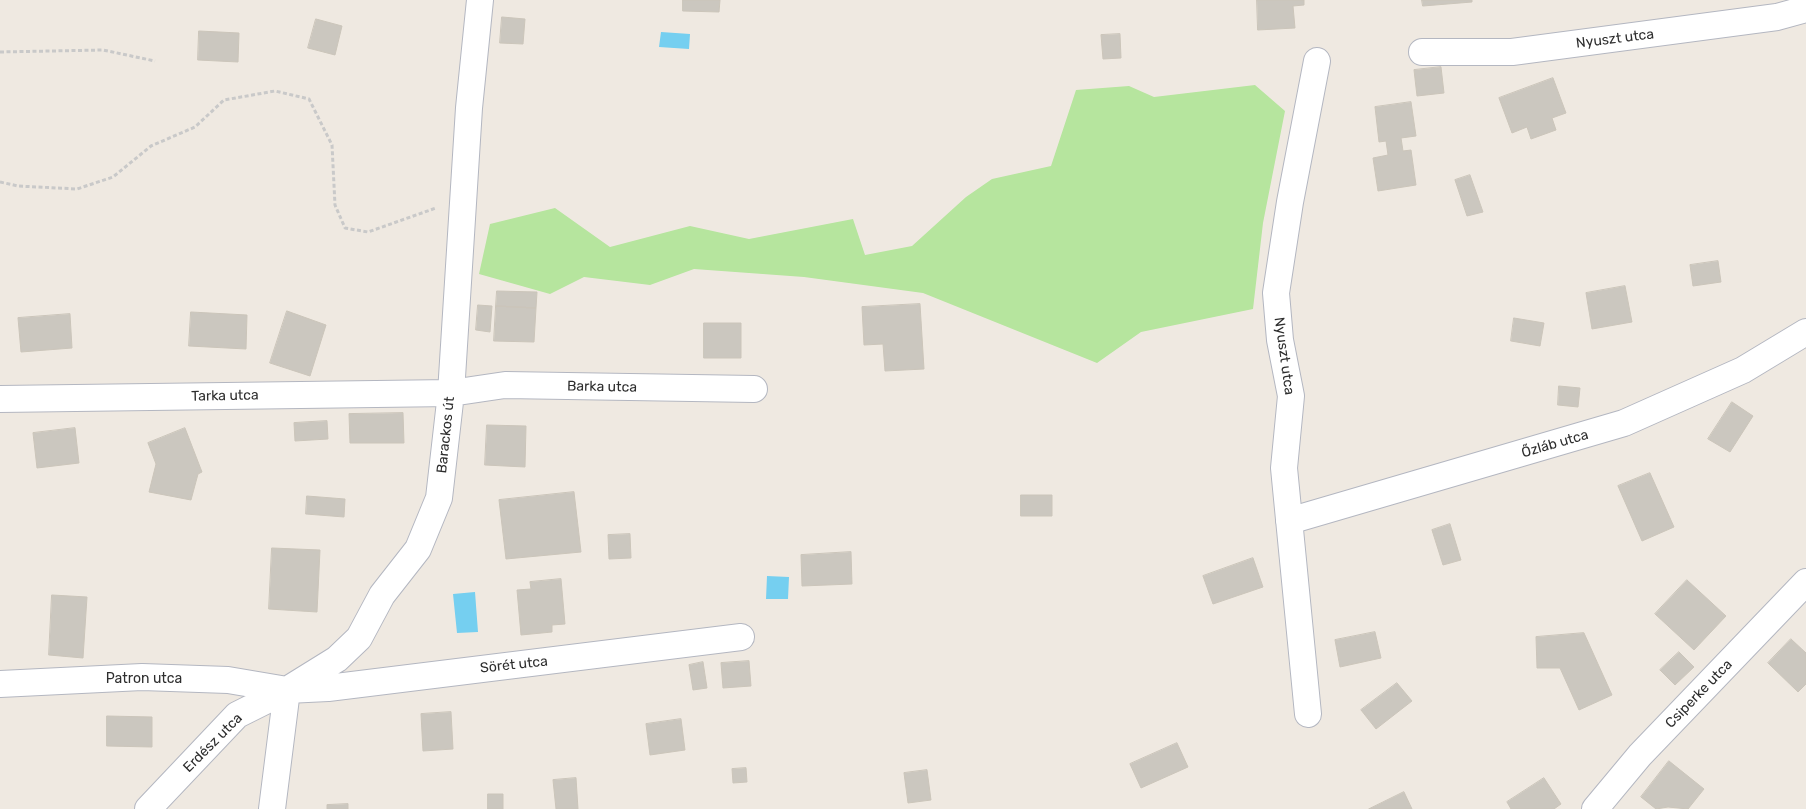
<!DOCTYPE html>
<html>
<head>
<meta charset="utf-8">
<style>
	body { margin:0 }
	canvas { display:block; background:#efe9e1 }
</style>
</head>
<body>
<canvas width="1806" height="809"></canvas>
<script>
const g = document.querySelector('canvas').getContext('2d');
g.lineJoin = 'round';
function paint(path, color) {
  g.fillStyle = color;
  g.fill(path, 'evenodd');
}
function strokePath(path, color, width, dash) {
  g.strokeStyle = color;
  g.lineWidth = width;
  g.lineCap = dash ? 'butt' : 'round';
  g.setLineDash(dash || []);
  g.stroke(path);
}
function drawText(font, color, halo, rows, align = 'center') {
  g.font = font + ' Rubik,sans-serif';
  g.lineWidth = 4;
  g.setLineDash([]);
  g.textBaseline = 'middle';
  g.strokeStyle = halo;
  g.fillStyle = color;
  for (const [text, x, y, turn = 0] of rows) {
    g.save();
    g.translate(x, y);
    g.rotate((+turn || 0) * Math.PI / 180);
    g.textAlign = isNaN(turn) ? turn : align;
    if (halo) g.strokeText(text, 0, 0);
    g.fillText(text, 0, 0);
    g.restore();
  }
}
paint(new Path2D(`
	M1255 85 1285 111 1263 223 1253 309 1141 332 1097 363 923 293 804 277 694 269 650 285 584 277 550 294 479 274 490 224 555 208 610 247 690 226 749 239 853 219 865 255 912 246 966 197 992 179 1051 166 1076 90 1129 86 1154 97Z`), '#b6e59e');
paint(new Path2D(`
	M661 32 690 34 689 49 659 47Z
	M767 576 789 577 788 599H766Z
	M475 592 478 632 457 633 453 594Z`), '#75cff0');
const building = new Path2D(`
	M683 0H720L719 12 683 11Z
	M1257 0H1304V5L1293 6 1295 28 1258 30Z
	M1422 0H1472V2L1423 6Z
	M502 17 525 19 523 44 500 43Z
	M316 19 342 26 335 55 308 48Z
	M199 31 239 33 238 62 198 60Z
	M1120 34 1121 58 1103 59 1101 35Z
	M1441 67 1444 93 1417 96 1414 70Z
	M1553 78 1566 113 1552 118 1556 130 1531 139 1527 127 1512 133 1499 98Z
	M1411 102 1416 136 1401 138 1403 151 1411 150 1416 185 1378 191 1373 158 1388 155 1386 141 1379 142 1375 107Z
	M1470 175 1483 212 1467 216 1455 180Z
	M1718 261 1721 282 1693 286 1690 265Z
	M1625 286 1632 322 1592 329 1586 293Z
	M497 291 537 292 536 308 496 306Z
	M920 304 924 369 885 371 883 344 864 345 862 307Z
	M478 305 492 306 490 332 476 330Z
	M496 306 536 308 534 342 494 341Z
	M287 311 326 325 310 376 270 363Z
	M191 312 247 315 246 349 189 346Z
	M70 314 72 348 21 352 18 318Z
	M1514 318 1544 323 1540 346 1511 341Z
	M704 323H741V358H704Z
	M1559 386 1580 388 1578 407 1558 405Z
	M1732 402 1753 416 1730 452 1708 439Z
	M403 413 404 443H350L349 414Z
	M327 421 328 439 295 441 294 423Z
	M487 425 526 426 525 467 485 465Z
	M75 428 79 463 37 468 33 433Z
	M185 428 202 472 198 474 191 500 149 492 156 464 148 443Z
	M1650 473 1674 527 1642 541 1618 486Z
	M574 492 581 552 506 559 499 500Z
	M1021 495H1052V516H1021Z
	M307 496 345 499 344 517 306 514Z
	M1450 524 1461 560 1443 565 1432 530Z
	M630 534 631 558 609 559 608 535Z
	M272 548 320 550 317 612 269 609Z
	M851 552 852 584 802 586 801 555Z
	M1253 558 1263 587 1213 604 1203 576Z
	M561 579 565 624 552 625V632L521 635 517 590 531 589 530 582Z
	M1687 580 1726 616 1694 650 1655 614Z
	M52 595 87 597 83 658 49 655Z
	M1375 632 1381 658 1340 667 1335 640Z
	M1584 633 1612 695 1579 710 1560 668H1537L1536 637Z
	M1791 639 1806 653V684L1798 692 1768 663Z
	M1679 652 1694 667 1675 685 1660 670Z
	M749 661 751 686 723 688 721 663Z
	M703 662 707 688 693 690 689 665Z
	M1397 683 1412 701 1376 729 1361 710Z
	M451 712 453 749 423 751 421 714Z
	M107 716 152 717V747L107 746Z
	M681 719 685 750 650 755 646 724Z
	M1177 743 1188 767 1141 788 1130 764Z
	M1669 761 1704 789 1688 809 1668 807 1656 809 1641 797Z
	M746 768 747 782 733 783 732 769Z
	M927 770 931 800 908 803 904 773Z
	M576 778 578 809H556L553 780Z
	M1544 778 1561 804 1554 809H1511L1507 802Z
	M1404 792 1412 809H1369Z
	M488 794H503V809H488Z
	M348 804V809H327V805Z`);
paint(building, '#cbc7bf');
strokePath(building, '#cbc5ba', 1);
const street = new Path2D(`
	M1422 52H1512L1777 17 1806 9
	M0 399 451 393 505 385 754 389
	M1289 521 1624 423 1743 370 1806 332
	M0 684 142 677 228 680 287 690 328 688 741 637
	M1308 714 1284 468 1291 396 1280 340 1276 293 1290 202 1317 61
	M148 809 237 715 287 690
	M272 809 287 690 337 659 359 638 382 595 418 549 439 498 451 393 469 108 480 0
	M1595 809 1640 755 1806 582`);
strokePath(street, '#b4b7c1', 28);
strokePath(new Path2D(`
	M0 52 103 50 155 61
	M0 182 18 186 77 189 113 177 151 146 195 127 224 100 275 91 309 99 332 145 335 205 345 228 368 232 436 208`), '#c9c9c9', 3, [4, 2.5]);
strokePath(street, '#fff', 26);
drawText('14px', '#2e2e2e', '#fff', [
	["Nyuszt utca",1615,39,-7],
	["Nyuszt utca",1284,356,82],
	["Barka utca",602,387,1],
	["Tarka utca",225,396,-1],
	["Barackos út",446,435,-84],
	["Őzláb utca",1555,444,-16],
	["Sörét utca",514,665,-6],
	["Patron utca",144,679],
	["Csiperke utca",1699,694,-46],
	["Erdész utca",213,743,-45]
]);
</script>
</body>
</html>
